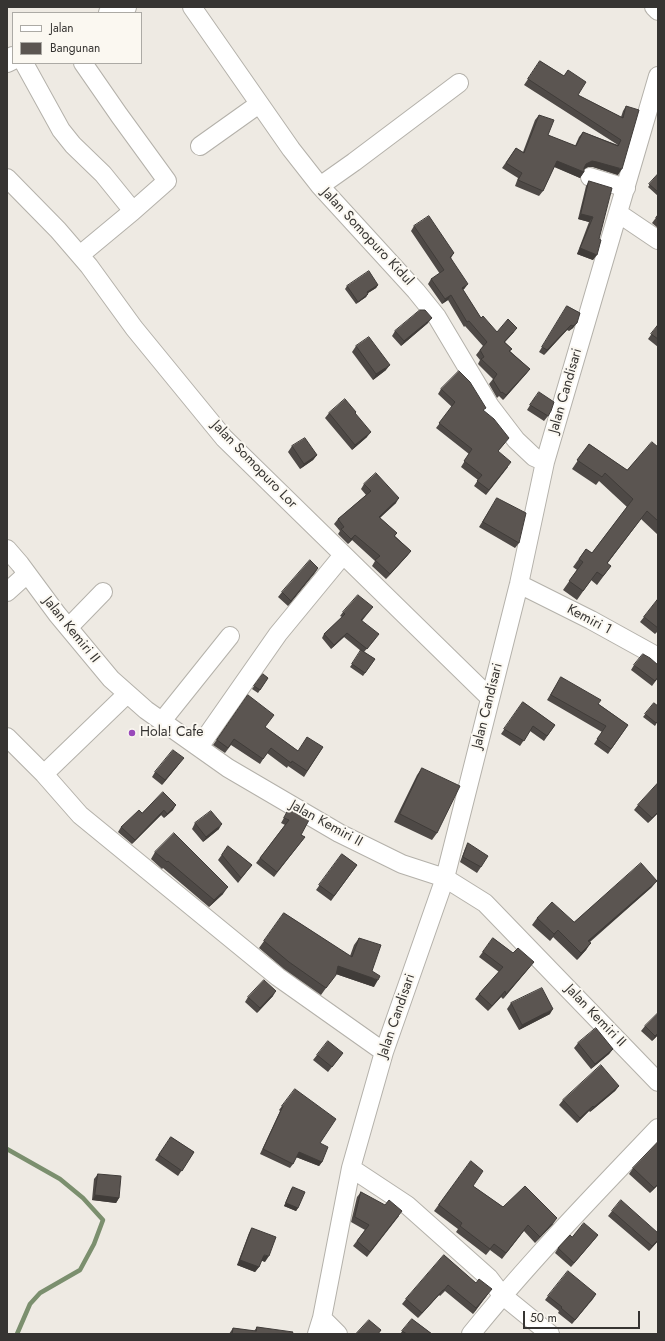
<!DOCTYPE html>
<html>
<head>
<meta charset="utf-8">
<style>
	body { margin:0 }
	#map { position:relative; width:665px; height:1341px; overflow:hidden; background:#eeeae3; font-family:Jost,sans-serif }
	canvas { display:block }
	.frame { position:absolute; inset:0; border:8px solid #363432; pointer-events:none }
	.legend { position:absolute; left:12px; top:12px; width:130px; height:52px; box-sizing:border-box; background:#fbf8f1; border:1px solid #acaaa5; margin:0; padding:5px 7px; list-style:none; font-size:12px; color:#363432 }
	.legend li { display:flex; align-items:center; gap:8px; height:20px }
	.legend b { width:20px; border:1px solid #acaaa5 }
	.scale { position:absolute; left:523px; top:1311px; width:117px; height:18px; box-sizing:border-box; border:2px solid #363432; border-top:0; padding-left:5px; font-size:12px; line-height:14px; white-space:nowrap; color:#363432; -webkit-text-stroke:3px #fbf8f1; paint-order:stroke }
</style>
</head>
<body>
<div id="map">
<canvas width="665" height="1341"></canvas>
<div class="frame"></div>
<ul class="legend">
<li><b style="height:5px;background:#fff"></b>Jalan</li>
<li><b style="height:11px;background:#5b5551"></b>Bangunan</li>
</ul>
<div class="scale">50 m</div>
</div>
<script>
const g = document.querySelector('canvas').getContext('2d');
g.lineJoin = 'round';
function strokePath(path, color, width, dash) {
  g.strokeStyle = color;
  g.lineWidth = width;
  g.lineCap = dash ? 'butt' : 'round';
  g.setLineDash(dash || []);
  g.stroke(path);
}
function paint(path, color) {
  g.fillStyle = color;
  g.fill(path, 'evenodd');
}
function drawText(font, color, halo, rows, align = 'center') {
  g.font = font + ' Jost,sans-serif';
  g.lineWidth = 4;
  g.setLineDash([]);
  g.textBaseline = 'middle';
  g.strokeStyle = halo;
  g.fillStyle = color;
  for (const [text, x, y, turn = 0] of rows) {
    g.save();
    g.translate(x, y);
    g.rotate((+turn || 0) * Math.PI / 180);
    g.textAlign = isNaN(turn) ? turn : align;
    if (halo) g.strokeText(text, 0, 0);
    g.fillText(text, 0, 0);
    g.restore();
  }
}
strokePath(new Path2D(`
	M7 1149 60 1179 83 1198 103 1220 94 1244 80 1270 40 1293 30 1304 17 1334`), '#7b8f6e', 4.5);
const street = new Path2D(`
	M192 7 291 149 320 186 416 291 437 317 490 406 516 440 534 457 545 462
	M654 7 658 11
	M24 63 61 130 73 145 103 174 133 211 167 181 119 115 83 63
	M200 146 259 104
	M590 177 626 188
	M7 178 58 230 89 266 134 328 224 438 490 698
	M320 186 354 162 459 83
	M618 213 658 240
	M80 255 133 211
	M7 549 20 564 57 614 111 679 146 710 228 768 339 833 402 864 445 878 485 903 658 1082
	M519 584 591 620 658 657
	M7 592 27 574
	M69 627 103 592
	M162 721 230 636
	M7 737 44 774 80 815 278 977 384 1052
	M199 747 278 634 343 555
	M44 774 127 694
	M351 1168 407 1205 489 1278 502 1295 550 1334
	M322 1318 338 1334
	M317 1334 322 1318 351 1168 384 1052 445 878 519 584 545 462 658 76
	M471 1334C529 1262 594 1195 658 1128`);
const primary = new Path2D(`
	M110 13 125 7
	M7 61 13 58`);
strokePath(street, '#b4b1aa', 20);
strokePath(primary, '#b4b1aa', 24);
strokePath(street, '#fff', 18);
strokePath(primary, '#fff', 22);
paint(new Path2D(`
	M540 61 564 76 568 70 578 95 621 117 623 111 626 106 618 175 593 167H588L584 169V172L580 178 554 167 543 191 539 196 515 186 518 178 502 168 516 148 523 152 535 120 539 115 548 135 575 146 579 137 583 132 618 145 524 85Z
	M658 174V196L648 187Z
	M589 181 599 239 593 260 577 254 589 222 578 219 586 186Z
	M658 215V228L652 223Z
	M414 226 454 253 451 258 465 288 463 290 481 318 497 332H514L505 342 512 349 510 351 530 369 526 374 503 400 499 396 497 398 489 384 493 379 478 364 480 360 476 355 483 346 465 326 464 327 448 300 442 304 428 284 431 279 440 274 411 231Z
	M378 285 376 288 368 293 366 297 356 304 345 289 347 286Z
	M567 306 580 313 573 328 569 331 567 330 544 355 539 352Z
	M428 323 401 346 392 336 395 331Z
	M658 325V347L648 339Z
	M356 346 386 370 373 380 352 352Z
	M441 389 484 411 505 443 498 451 508 467 486 495 474 486 478 480 461 467 469 454 436 428 452 407 438 394Z
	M535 397 548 416 544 421 527 410Z
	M356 412 355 414 367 437 352 450 325 418 329 413Z
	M589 444 627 470 658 447V535L641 519 607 564 611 566 597 585 591 580 577 600 563 590 577 570 573 567 586 549 592 553 627 507 599 481 596 485 572 469Z
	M292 446 317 455 313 460 300 469 288 452Z
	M364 484 396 503 380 518 397 533 395 536 411 551 407 556 386 579 372 566 375 561 352 540 348 544 338 534 340 531 334 524 338 519 366 495 361 489Z
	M497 498 519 543 515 548 479 527Z
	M318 568 288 606 278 597 282 592Z
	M658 599V631L655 634 640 622Z
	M373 607 362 621 376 638 364 652 375 659 363 676 350 667 361 651 344 637 331 649 322 638 324 634 342 617 340 616 343 612Z
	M634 665 658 678 652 686 631 670Z
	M263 674 268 678 258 693 252 689Z
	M561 677 628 725 608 754 594 744 602 732 547 700Z
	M248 695 265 727 298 751 323 747 304 777 288 766 287 768 267 753 260 764 231 745 225 753 213 745Z
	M523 702 555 725 544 741 530 731 520 746 501 734Z
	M654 703 658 721 655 726 643 717Z
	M180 763 162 785 152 777 155 772Z
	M422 768 437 833 432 840 394 822 417 775Z
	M658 783V813L648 823 634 810 638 805Z
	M289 809 301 835 305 837 274 877 256 863 285 825 281 823Z
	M173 810 164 818 161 815 132 844 118 832 121 827 142 813Z
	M195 823 219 829 203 842 192 829Z
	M468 843 481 867 477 873 460 862 465 849Z
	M228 846 252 865 238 883 218 860Z
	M155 852 223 894 209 907 163 868 162 869 151 859Z
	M342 854 357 865 331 901 316 890Z
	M652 887 590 942 586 950 577 960 553 937 550 941 532 925 537 918 574 922Z
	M284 913 350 956 354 945 359 938 372 971 374 987 336 974 321 995 284 969 259 948Z
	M493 938 513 953 530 967 503 999 501 997 488 1011 475 999 479 994 499 972 479 957Z
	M273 996 257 1013 245 1002 248 997Z
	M511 1003 550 1014 519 1030 507 1009Z
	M645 1026 658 1035 652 1041 641 1031Z
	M578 1043 613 1049 609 1054 591 1069 574 1048Z
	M343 1053 328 1072 313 1060 317 1055Z
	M619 1086 615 1091 590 1112 589 1111 577 1123 559 1105 563 1100Z
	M282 1106 320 1143 322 1162 319 1166 296 1157 293 1164 290 1168 260 1154 280 1111 279 1110Z
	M171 1137 194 1152 178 1176 155 1160Z
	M471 1161 473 1186 503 1207 553 1224 535 1243 524 1231 502 1259 490 1250 486 1255 456 1232 458 1229 434 1211Z
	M633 1168 658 1185 650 1193 629 1174Z
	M98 1174 119 1198 116 1203 92 1200 94 1179Z
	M293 1187 298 1208 296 1211 284 1206 291 1189Z
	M361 1192 399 1216 367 1257 353 1246 365 1230 351 1222 357 1197Z
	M612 1211 658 1241 649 1251 608 1216Z
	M252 1228 265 1262 261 1260 259 1267 255 1272 237 1265 249 1233Z
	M598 1235 571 1267 555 1253 558 1248 572 1237Z
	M444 1255 488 1294 473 1314 445 1291 440 1296 439 1295 418 1318 402 1304 406 1299Z
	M596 1294 572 1324 558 1313 559 1311 545 1300 548 1296Z
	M412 1319 432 1334H400Z
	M257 1327 292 1334H229L233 1328 254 1331Z`), '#4e4946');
paint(new Path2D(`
	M557 161 584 172 580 178 553 166Z
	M592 161 597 162 622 169 618 175 593 167H588L583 170 586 164Z
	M581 214 593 217 589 222 578 219Z
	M580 248 597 255 593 260 577 254Z
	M468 284 465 288 459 293 462 288Z
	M378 285 376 288 365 295 367 292Z
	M368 294 366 297 356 304 358 302Z
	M451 295 448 300 442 304 445 299Z
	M432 318 428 323 401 346 404 341Z
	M577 323 573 328 569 331 573 326Z
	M571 325 567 330 544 355 547 350Z
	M517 328 514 332 501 346 504 342Z
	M390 365 386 370 373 380 376 374Z
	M530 369 526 374 503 400 506 395Z
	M371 432 367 437 352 450 355 445Z
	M317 455 313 460 300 469 304 464Z
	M399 498 396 503 375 522 379 517Z
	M355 535 352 540 348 544 351 539Z
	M411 551 407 556 386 579 390 574Z
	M318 568 315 573 288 606 291 601Z
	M347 633 344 637 331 649 334 645Z
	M184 758 180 763 162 785 165 780Z
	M176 805 173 810 164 818 167 814Z
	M164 810 161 815 132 844 135 840Z
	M658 812V813L648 823 652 818Z
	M222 824 219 829 203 842 206 837Z
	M657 881 652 887 583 947 588 941Z
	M228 887 223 894 209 907 214 900Z
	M558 930 553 937 550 941 554 934Z
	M591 943 586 950 577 960 581 953Z
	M534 962 530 967 503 999 506 994Z
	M338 966 378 980 374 987 333 973Z
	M276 991 273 996 257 1013 260 1008Z
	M505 991 501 997 488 1011 492 1006Z
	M553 1009 550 1014 519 1030 522 1025Z
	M658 1033V1035L652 1041 655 1036Z
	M613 1049 609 1054 591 1069 595 1064Z
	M619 1086 615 1091 590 1112 594 1107Z
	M593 1106 589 1111 577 1123 580 1118Z
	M299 1152 322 1162 319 1166 296 1157Z
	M658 1184V1185L650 1193 654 1188Z
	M95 1195 119 1198 116 1203 92 1200Z
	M286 1203 298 1208 296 1211 284 1206Z
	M557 1218 553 1224 535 1243 540 1237Z
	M598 1235 595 1239 571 1267 574 1263Z
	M658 1240V1241L649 1251 652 1246Z
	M264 1255 269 1256 265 1262 260 1260Z
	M240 1260 259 1267 255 1272 237 1265Z
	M492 1289 488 1294 473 1314 476 1308Z
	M443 1290 439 1295 418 1318 422 1313Z
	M596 1294 593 1299 572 1324 575 1320Z`), '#403c39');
const building = new Path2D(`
	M540 61 564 76 568 70 586 82 578 95 623 118 626 106 639 110 622 169 597 162 592 161 586 164 584 168V172L557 161 543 191 518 180 522 173 506 163 516 148 524 153 539 115 554 120 548 135 576 146 583 132 618 146 621 140 528 79Z
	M658 174V192L649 184Z
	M589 181 612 188 599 239 601 240 597 255 580 248 593 217 581 214Z
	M658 215V220L656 218Z
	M429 216 454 253 450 257 468 284 462 288 481 318 483 316 497 332 508 319 517 328 504 342 512 349 509 351 530 369 506 395 502 392 501 393 493 380 497 374 481 359 484 357 480 350 487 342 469 321 467 322 451 295 445 299 431 279 444 270 414 226Z
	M369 271 378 285 367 292 368 294 358 302 347 286Z
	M567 306 580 313 577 323 573 326 571 325 547 350 542 347Z
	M420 310H425L432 318 404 341 395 331Z
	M658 325V339L651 334Z
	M369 337 390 365 376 374 356 346Z
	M459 371 470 382 486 408 483 410 494 419 509 438 498 451 511 462 489 490 477 481 482 475 464 461 472 449 439 423 455 402 441 389Z
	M539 392 554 402 551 411 548 416 530 405Z
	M345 399 356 412 355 413 371 432 355 445 329 413Z
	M305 438 317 455 304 464 292 446Z
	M652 442 658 447V521L647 511 607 563 611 566 603 576 597 572 583 591 569 581 583 562 579 559 586 549 592 553 633 499 605 473 602 477 577 460 589 444 627 470Z
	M376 473 399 498 379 517 397 533 394 536 411 551 390 574 375 560 380 556 355 535 351 539 341 529 344 527 338 519 371 491 364 484Z
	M497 498 526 513 519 543 483 522Z
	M310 560 318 568 291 601 282 592Z
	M358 595 373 607 361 620 379 634 367 649 347 633 334 645 324 634 345 614 343 612Z
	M658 599V628L644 617Z
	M361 650 375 659 365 673 352 664Z
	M643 654 650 658 658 665V677L655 681 634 665Z
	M263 674 268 678 260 690 254 686Z
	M561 677 601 700 598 704 628 725 611 749 597 739 606 726 551 695Z
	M248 695 274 715 265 727 298 751 307 737 323 747 307 771 292 761 291 763 271 748 263 759 234 739 228 748 217 740Z
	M523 702 555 725 547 736 533 726 524 741 504 729Z
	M654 703 658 706V721L656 723 645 714Z
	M173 750 184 758 165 780 155 772Z
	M422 768 460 786 437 833 400 814Z
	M658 783V812L652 818 638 805Z
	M163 792 176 805 167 814 164 810 135 840 121 827 139 810 142 813Z
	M289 809 309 820 301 835 305 837 277 872 260 858 289 820 284 818Z
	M211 811 222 824 206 837 195 823Z
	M174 833 228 887 214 900 168 861 167 862 155 852Z
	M468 843 488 856 481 867 463 857Z
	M228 846 252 865 241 878 222 855Z
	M342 854 357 865 334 896 319 885Z
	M641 863 657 881 588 941 591 943 581 953 558 930 554 934 537 918 552 902 574 922Z
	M284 913 352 957 359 938 381 945 372 971 380 976 378 980 338 966 336 975 326 988 289 962 264 941Z
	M493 938 513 953 518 948 534 962 506 994 505 991 492 1006 479 994 503 967 483 952Z
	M264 980 276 991 260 1008 248 997Z
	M542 988 553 1009 522 1025 511 1003Z
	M658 1013V1033L655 1036 645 1026Z
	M596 1028 613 1049 595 1064 578 1043Z
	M328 1041 343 1053 332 1067 317 1055Z
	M601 1065 619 1086 594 1107 593 1106 580 1118 563 1100Z
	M295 1089 336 1119 320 1143 328 1147 322 1162 299 1152 293 1164 263 1149 283 1106H282Z
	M171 1137 194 1152 182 1171 159 1155Z
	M658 1142V1184L654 1188 633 1168Z
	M471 1161 483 1171 473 1186 503 1207 525 1186 557 1218 540 1237 528 1225 506 1253 494 1244 490 1249 460 1226 462 1223 439 1205Z
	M98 1174 121 1176 119 1198 95 1195Z
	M293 1187 305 1192 298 1208 286 1203Z
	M361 1192 385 1205 389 1200 402 1211 370 1252 357 1241 369 1225 355 1217Z
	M621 1200 658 1233V1240L652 1246 612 1211Z
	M584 1223 598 1235 574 1263 558 1248 570 1235 572 1237Z
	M252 1228 276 1237 269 1256 264 1255 259 1267 240 1260Z
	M444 1255 476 1283 479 1279 492 1289 476 1308 448 1285 444 1290H443L422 1313 406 1299Z
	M568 1271 596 1294 575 1320 561 1308 562 1307 548 1296Z
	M412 1319 432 1334H407L402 1331Z
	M369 1320 381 1330 378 1334H356Z
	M257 1327 293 1332 292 1334H232L233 1328 256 1331Z`);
paint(building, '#5b5551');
strokePath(building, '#403c39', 1);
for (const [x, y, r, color] of [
	[132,733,4,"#9949ba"]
]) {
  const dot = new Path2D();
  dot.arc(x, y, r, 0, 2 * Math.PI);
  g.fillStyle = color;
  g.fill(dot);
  strokePath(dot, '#fbf8f1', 1.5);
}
drawText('14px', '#363432', '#fbf8f1', [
	["Jalan Somopuro Kidul",367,237,47],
	["Jalan Candisari",566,391,-74],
	["Jalan Somopuro Lor",254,465,46],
	["Kemiri 1",589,620,28],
	["Jalan Kemiri II",71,630,51],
	["Jalan Candisari",488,706,-76],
	["Jalan Kemiri II",326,824,29],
	["Jalan Candisari",397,1016,-71],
	["Jalan Kemiri II",595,1016,46]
]);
drawText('14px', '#363432', '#fbf8f1', [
	["Hola! Cafe",140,733]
], 'left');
</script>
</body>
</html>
